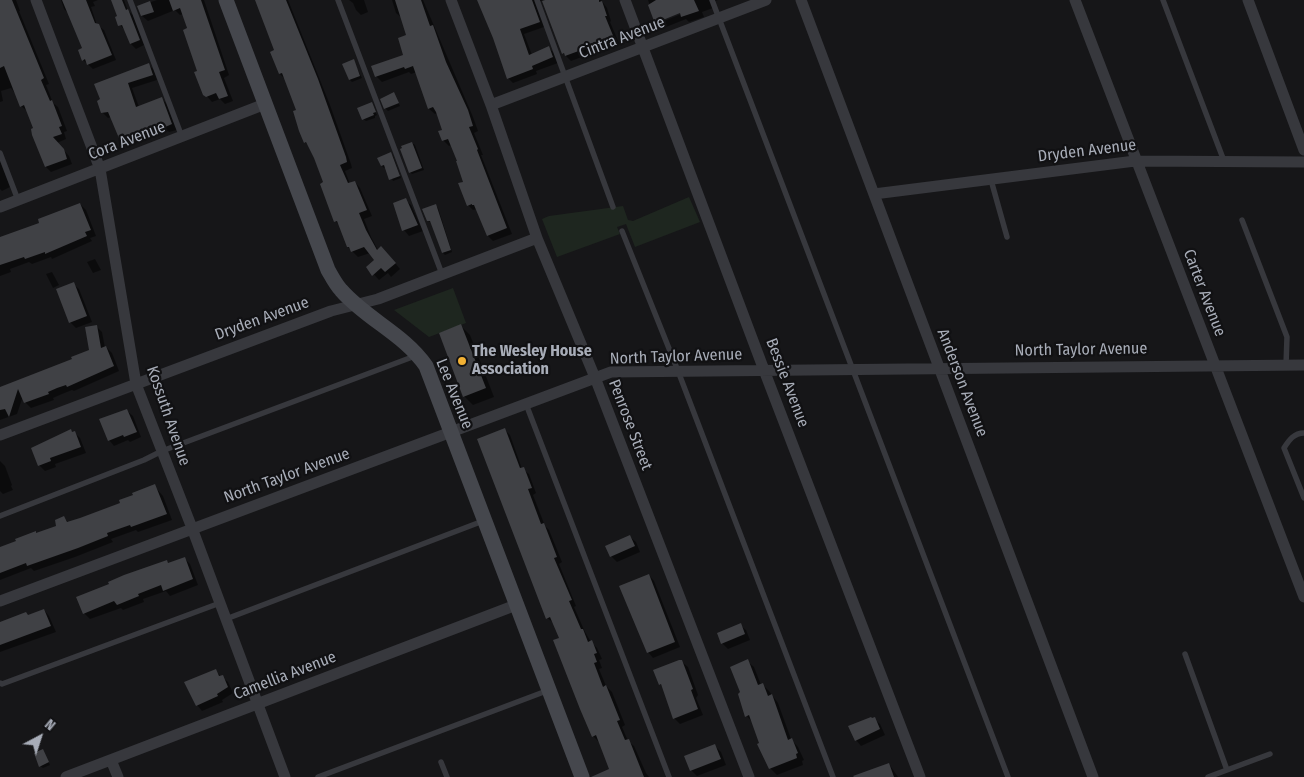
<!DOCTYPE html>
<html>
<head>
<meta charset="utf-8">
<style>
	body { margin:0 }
	#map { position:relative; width:1304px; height:777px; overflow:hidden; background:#161618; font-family:"Fira Sans Condensed",sans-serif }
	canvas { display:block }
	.north { position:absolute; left:15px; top:712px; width:50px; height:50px; -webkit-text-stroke:4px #111113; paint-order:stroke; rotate:40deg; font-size:14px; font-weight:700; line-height:20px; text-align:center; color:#a8adb8 }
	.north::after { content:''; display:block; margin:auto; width:18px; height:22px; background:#a8adb8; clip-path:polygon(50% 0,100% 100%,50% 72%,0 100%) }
</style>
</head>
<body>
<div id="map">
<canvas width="1304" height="777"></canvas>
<div class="north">N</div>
</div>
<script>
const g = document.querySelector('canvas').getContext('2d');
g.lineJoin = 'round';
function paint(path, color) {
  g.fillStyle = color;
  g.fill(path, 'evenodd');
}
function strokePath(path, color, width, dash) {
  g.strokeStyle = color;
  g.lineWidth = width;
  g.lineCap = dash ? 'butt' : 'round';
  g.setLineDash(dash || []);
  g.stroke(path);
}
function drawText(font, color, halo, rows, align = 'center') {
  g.font = font + ' "Fira Sans Condensed",sans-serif';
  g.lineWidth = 4.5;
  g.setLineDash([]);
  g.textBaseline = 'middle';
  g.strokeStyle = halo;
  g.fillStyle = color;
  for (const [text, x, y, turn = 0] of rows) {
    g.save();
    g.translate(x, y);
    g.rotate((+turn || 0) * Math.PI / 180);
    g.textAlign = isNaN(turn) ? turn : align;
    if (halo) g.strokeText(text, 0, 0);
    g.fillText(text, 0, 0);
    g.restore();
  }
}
paint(new Path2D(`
	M689 197 700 222 635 247 626 224 617 227 620 234 557 257 542 219 549 216 623 206 628 220 633 221Z
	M453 288 466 323 429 337 394 310Z`), '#1e261f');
paint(new Path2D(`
	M0 0H16L20 11H19L49 84 46 85 53 103 58 107 67 131 64 132 66 139 57 143 69 156 72 164 51 172 46 167 33 134 34 129 27 111 21 106 17 96 11 88 1 91 3 101 0 102Z
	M61 0H98L93 2 95 6 91 7 97 25 104 30 116 60 93 69 83 60V48L68 13 64 9Z
	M112 0H124L128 11 133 15 144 45 136 49 131 44 125 30 120 25 118 17Z
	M157 0H204L229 75 224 78 233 101 225 104 220 99 212 102 205 94 183 14 180 15 175 10 148 21 142 16 139 6Z
	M256 0H288L330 105 351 164 352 168 345 171 350 184 355 182 360 188 372 216 364 219 371 237 378 250 387 253 400 269 391 277 388 273 379 280 367 267 376 260 370 253 358 257 348 247 341 226 335 221 325 183 310 147 305 142 298 111 285 79 280 74 275 51Z
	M349 0H364L368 12 361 15 356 10 353 3Z
	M392 0H423L473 117 478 131 474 133 483 155H481L512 234 493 241 488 236 477 209 473 210 468 205 465 182 458 161 452 145 449 146 443 140 444 130 438 113 435 114 429 109 417 72 411 74 409 72 382 82 376 76 405 55 408 36 402 18 396 13Z
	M480 0H601L607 8 611 21 610 22 619 43 571 61 563 53 544 0 540 1 544 27 524 34 532 55 549 48 554 53 558 63 536 71 537 74 513 83 508 78Z
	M648 0H718L712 2 713 8 702 12 704 17 689 22 686 19 666 27 664 26 662 27 655 20ZM685 10 686 12 659 23 657 21Z
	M353 61 362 78 352 82 350 80Z
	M149 65 154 70 157 80 132 88 139 107 161 98 167 104 177 130 169 132 168 131 127 147 122 142 111 117 108 118 102 112 98 101Z
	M394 94 400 106 388 111 385 108Z
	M371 104 377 115 375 116V118L366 121 363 119Z
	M412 143 415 145 424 170 412 174 410 172Z
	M390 154 393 156 401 178 393 181 386 167 384 168 382 166Z
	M0 161 10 187 2 191 0 189Z
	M405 200 411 205 423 231 409 236 404 230Z
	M80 204 86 210 96 236 90 238 92 241 52 259 51 257 32 264 29 262 10 269 11 272 0 276V239L41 224Z
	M435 206 438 208 452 252 445 255 443 253 432 223 428 221Z
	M95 259 101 270 93 273 87 262Z
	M52 272 59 285 53 288 46 274Z
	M73 284 79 289 92 322 76 328 70 322Z
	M461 326 470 335 494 397 473 405 464 396Z
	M97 327 102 332 105 348 106 347 112 353 119 371 74 391 72 390 62 394 53 398 54 400 31 408 26 403 23 396 17 414 0 420V388L74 360 90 351Z
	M127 411 133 416 141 437 130 442 128 440 114 446 109 440Z
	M505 430 510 435 522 469 529 474 536 493 533 495 545 526 549 530 562 562 559 564 576 606 574 607 585 632 591 642 597 648 602 659 599 660 602 668 599 669 606 686 612 692 625 725 622 727 628 741 634 746 646 773 649 777H610L611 770 599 742 593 736 560 639 554 623 547 618Z
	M75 433 80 438 86 453 55 464 56 467 45 471 39 465Z
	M0 461 5 466 12 485 11 486 13 490 3 494 0 491Z
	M154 486 163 496 172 520 138 532 136 530 111 539 113 542 75 557 34 571 31 568 0 580V548L58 527 64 518 69 523 122 503Z
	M630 537 636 542 640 552 617 562 611 556Z
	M185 559 190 564 198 585 170 596 166 591 143 599 144 602 123 610 121 608 90 619 84 613 111 585 167 561 169 564Z
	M649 575 654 581 680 647 653 658 648 652Z
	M44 610 49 616 56 632 0 652V623L29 616Z
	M740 625 746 630 750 640 728 649 722 643Z
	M747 661 754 667 761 685H763L769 691 778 703 791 739 798 747 804 760 802 761 803 765 777 775 770 768 753 723 747 716 742 693Z
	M682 662 688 667 698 695 696 698 703 715 680 724 674 718 664 688 660 684Z
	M215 671 228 682 233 693 222 700 223 702 202 711 197 705Z
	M874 719 880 724 885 735 861 746 856 740Z
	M715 746 721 752 726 765 697 776 691 770Z
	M43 750 50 765 43 768 40 766Z
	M889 764 898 777H873Z`), '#0007');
paint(new Path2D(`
	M0 0H12L44 78 41 80 50 101 52 100 62 126 59 127 62 134 53 137 64 149 67 159 45 167 32 135 31 129 33 128 24 105 20 107 4 66 0 68Z
	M62 0H86L95 23 99 24 112 55 87 65 85 59 82 61 78 50 82 48Z
	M111 0H122L126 10 128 9 140 40 130 44 122 25 118 26 115 17 117 16Z
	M169 0H201L225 70 219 72 228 96 219 99 216 93 206 97 203 95 194 72 197 71 183 30 187 28 180 8 173 11Z
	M255 0H286L318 79 346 157 347 162 340 165 348 183 355 181 367 210 359 213 366 230 377 250 381 246 396 263 385 272 381 268 372 276 366 267 374 260 364 247 351 252 349 247H347L337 221 334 222 320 184 323 182 314 158 306 142 304 143 299 131 293 111 296 110 282 73 279 74 270 52 274 50Z
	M395 0H421L430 26 433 25 446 62 468 110 473 126 469 127 478 149 477 150 507 228 487 236 474 205H472V204L467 206 458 183 463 182 456 161H457L448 139 442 141 438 131 442 130 436 112 433 107 428 109 413 66 405 69 404 67 375 77 371 66 403 55 398 38 406 35Z
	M477 0H532L540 22 520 29 529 55 549 46 553 57 532 66 533 69 507 79 493 38Z
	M545 0H599V2L602 1 607 16H605L614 38 565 56 564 53 562 54 542 1Z
	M656 0H694L699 11 681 17 680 13 658 22V20L654 21 648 5Z
	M150 1 154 12 141 16 137 6Z
	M354 59 360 76 349 80 342 64Z
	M149 63 153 75 128 83 136 107 162 97 172 124 163 128 162 126 121 143 108 112 101 113 97 101 100 99 94 84Z
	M394 92 399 103 384 109 380 99Z
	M372 102 376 112 373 113 374 115 362 120 357 108Z
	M412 142 422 168 409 173 400 149 402 148 401 146Z
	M391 152 400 176 389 180 384 165 381 166 377 158Z
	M406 198 418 225 402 231 393 203Z
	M80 203 91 230 85 232 87 236 45 254V252L25 259 24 257 0 265V237L39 223 38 219Z
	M436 204 451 250 442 253 430 221H427L422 209Z
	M74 282 87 316 69 323 56 289Z
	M461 324 486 388 463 397 439 333Z
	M97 325 101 348 106 346 114 366 67 387 66 385 57 388 48 392 49 394 24 403 18 389 9 417 5 409 0 410V387L72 359 71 357 89 350 85 327Z
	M127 409 137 432 124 437 123 435 108 441 99 419Z
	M505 428 520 468 524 467 532 488 528 489 541 524 544 523 557 557 554 558 572 600 569 601 581 629H583L588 642 592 640 597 653 594 654 597 662 594 663 603 687 606 685 620 720 617 721 625 740 629 739 644 777H591L609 769 596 735 592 737 580 709 553 640 559 638 550 617 546 619 477 439Z
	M71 429 72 432 75 431 81 447 50 458 51 461 38 466 31 448Z
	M155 484 167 514 131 527 130 525 107 533 108 536 78 548 27 566 26 563 0 573V547L16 541 15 539 36 531V533L56 526 55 520 64 516 67 522 80 518 120 503 119 500 133 495 132 493Z
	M630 535 635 546 610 557 605 546Z
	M185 557 193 579 163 591 161 585 138 594 139 596 117 605 114 601 83 614 76 597 109 584 108 582 124 575 167 560 168 563Z
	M649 574 675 642 647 653 619 586Z
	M44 609 51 626 0 645V622L26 612 28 615Z
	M741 623 745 634 721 644 717 633Z
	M748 659 758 685 763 683 768 696 772 694 788 740 792 738 798 753 796 754 797 758 769 769 757 744 759 743 749 715 745 717 738 694 740 692 730 667Z
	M679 660H682L693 689 691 690 698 709 673 719 661 684 659 685 653 670Z
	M216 669 219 676 223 675 228 687 217 694 218 696 196 706 184 682Z
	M871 717 872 718 875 717 880 729 855 741 848 726Z
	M715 744 721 759 690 771 684 756Z
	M43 749 49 762 39 767 34 753Z
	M889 763 894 777H854L853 776Z`), '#404145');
strokePath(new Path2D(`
	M130 0 182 137
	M338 0 442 274
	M537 0 613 207
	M712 0 1008 777
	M1163 0 1224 161
	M0 153 18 200
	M991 180 1007 237
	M1242 220 1287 337 1286 365
	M622 231 678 371 833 777
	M526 404 669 777
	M1304 433C1294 433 1289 440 1284 448L1304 498
	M0 516 144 460 162 451 415 356
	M226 619 483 521
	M1185 654 1227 770
	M0 683 2 684 220 603
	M441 762 447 777
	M318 777 549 690
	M1208 777 1270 754`), '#37383d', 5.5);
strokePath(new Path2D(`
	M36 0 100 169 136 384 192 528 285 777
	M451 0 491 105 537 238 596 380 749 777
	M625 0 764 370 920 777
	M801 0 1093 777
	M1075 0 1304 597
	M1248 0 1304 150
	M491 105 766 0
	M874 194 1135 161 1304 162
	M0 207 265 104
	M0 435 331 311 378 299 537 238
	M0 601 611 372 1304 365
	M111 760 118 777
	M66 777 516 605`), '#37383d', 11);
strokePath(new Path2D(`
	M226 0 328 270C332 277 336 285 341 290 366 319 404 334 426 366L582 777`), '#45474d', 15);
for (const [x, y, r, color] of [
	[462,361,5,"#f2b134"]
]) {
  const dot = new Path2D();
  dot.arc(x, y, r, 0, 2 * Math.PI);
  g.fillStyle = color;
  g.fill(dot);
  strokePath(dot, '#111113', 2);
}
drawText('16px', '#a8adb8', '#111113', [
	["Cintra Avenue",622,38,-21],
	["Cora Avenue",127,141,-21],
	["Dryden Avenue",1087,151,-7],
	["Carter Avenue",1204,293,69],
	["Dryden Avenue",262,319,-20],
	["North Taylor Avenue",1081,350,-1],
	["North Taylor Avenue",676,357,-2],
	["Bessie Avenue",787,383,69],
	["Anderson Avenue",962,383,69],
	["Lee Avenue",454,394,68],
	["Kossuth Avenue",168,416,71],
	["Penrose Street",630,425,69],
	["North Taylor Avenue",287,476,-20],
	["Camellia Avenue",285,676,-21]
]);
drawText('bold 16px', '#a8adb8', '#111113', [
	["The Wesley House",472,352],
	["Association",472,370]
], 'left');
</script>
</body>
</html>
